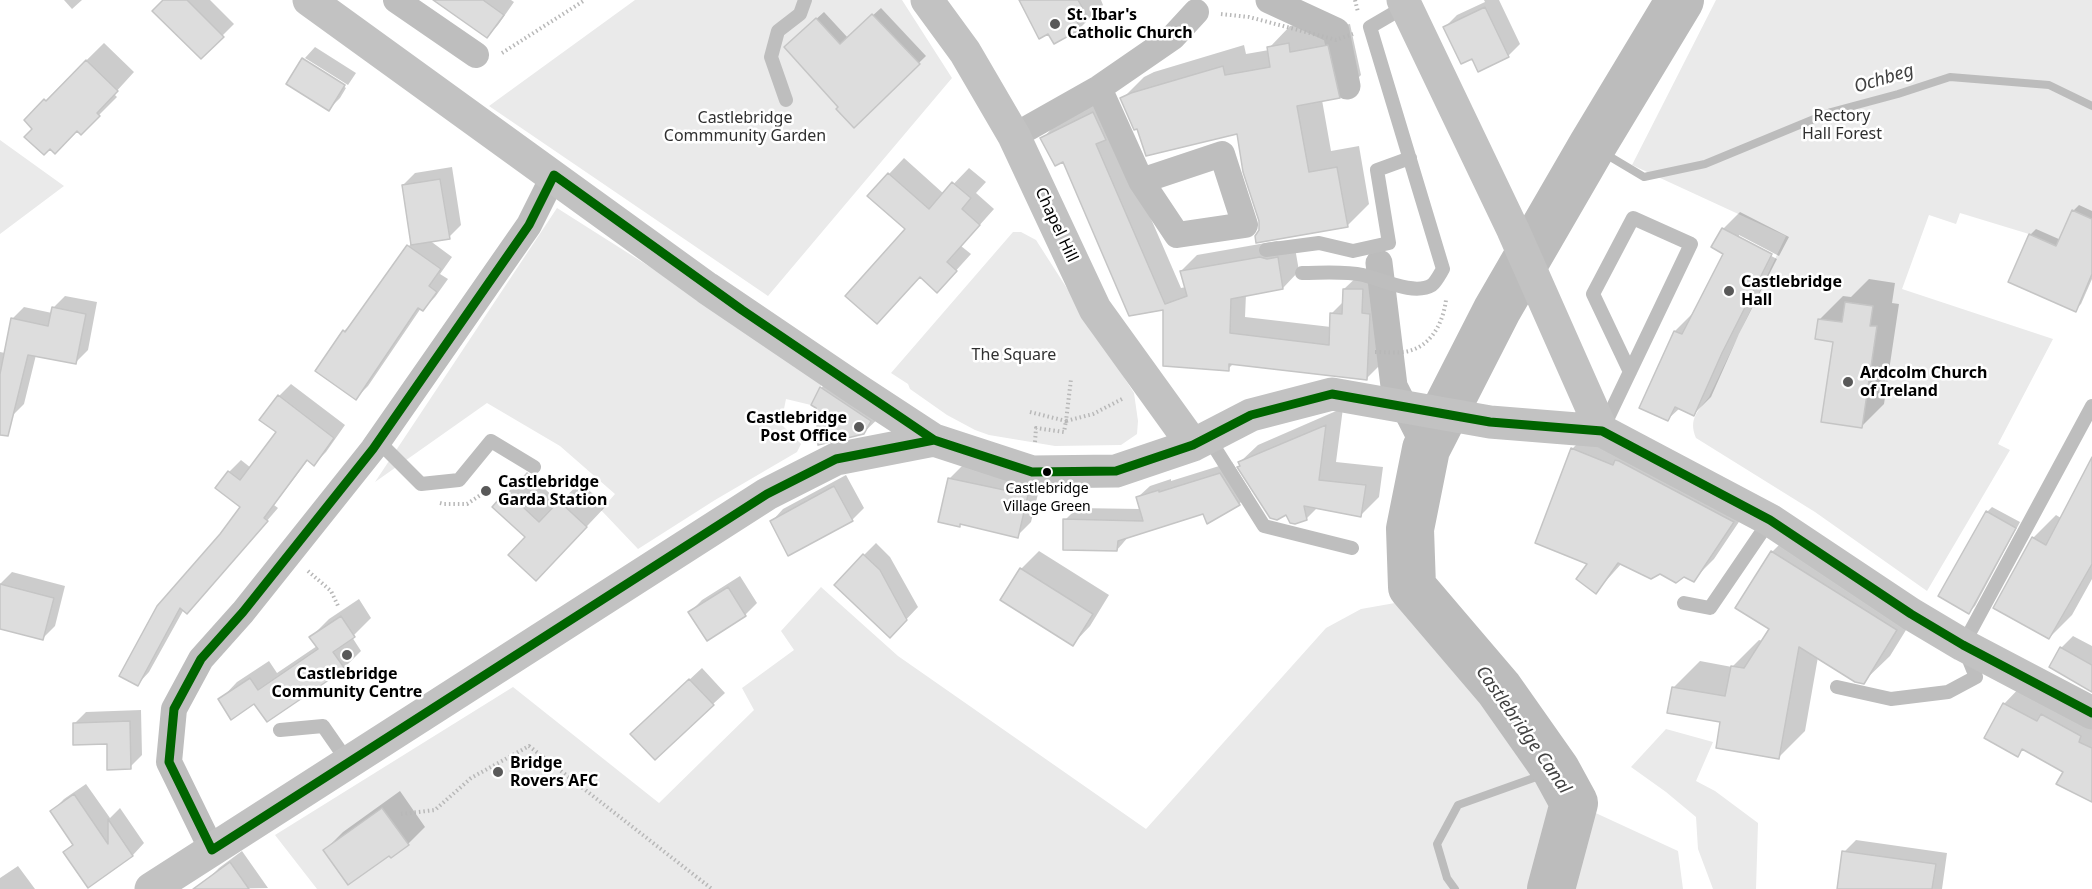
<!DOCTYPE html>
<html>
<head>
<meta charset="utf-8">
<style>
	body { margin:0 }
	canvas { display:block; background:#fff }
</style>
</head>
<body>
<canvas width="2092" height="889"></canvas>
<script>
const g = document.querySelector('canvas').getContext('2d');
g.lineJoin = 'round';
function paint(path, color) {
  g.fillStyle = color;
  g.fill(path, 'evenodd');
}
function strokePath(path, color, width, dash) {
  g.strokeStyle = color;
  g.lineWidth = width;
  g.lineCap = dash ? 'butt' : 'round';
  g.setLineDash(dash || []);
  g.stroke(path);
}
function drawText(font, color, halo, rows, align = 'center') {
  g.font = font + ' "Noto Sans",sans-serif';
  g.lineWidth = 5;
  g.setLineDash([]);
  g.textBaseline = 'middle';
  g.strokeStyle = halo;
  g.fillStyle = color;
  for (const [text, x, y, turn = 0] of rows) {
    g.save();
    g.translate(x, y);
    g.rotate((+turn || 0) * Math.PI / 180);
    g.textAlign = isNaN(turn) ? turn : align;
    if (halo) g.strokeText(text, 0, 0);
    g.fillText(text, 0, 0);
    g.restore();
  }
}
paint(new Path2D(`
	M635 0H902L952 78 768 296 489 106Z
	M1716 0H2092V219L2056 246 2029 234 1960 213 1956 224 1929 215 1902 289 2053 339 1998 444 2010 450 1927 591 1815 512 1696 438C1688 419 1698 411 1709 397L1786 236 1632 165Z
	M0 140 64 186 0 234Z
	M557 208 699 298 824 380 811 405 786 399 781 424 801 444 797 452 715 500 638 549 601 510 615 494 560 446 487 403 375 482Z
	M1013 232H1021L1036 240 1134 393 1138 421 1137 434 1121 445 1055 446 989 435 975 430 947 415 910 389 908 384 891 373Z
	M821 587 898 656 1146 829 1326 628 1361 609 1395 603 1412 587 1556 770 1574 803 1678 851 1683 889H317L275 835 513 687 659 803 754 710 742 688 794 650 781 631Z
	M1666 729 1713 742 1696 781 1715 791 1758 823 1756 889H1713L1698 849 1696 817 1666 792 1631 767Z`), '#eaeaea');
paint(new Path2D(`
	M64 0H82L72 9Z
	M165 0H210L234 24 201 57Z
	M438 0H511L514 2 498 25 487 36Z
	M1020 0H1101L1103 5 1080 28 1049 32Z
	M1484 0H1499L1520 44 1508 56 1472 57 1445 27 1457 15 1485 2Z
	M881 8 926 56 854 126 793 40 824 12 848 38Z
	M1310 22 1311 31 1350 24 1361 75 1339 97 1322 100 1331 151 1359 146 1369 204 1347 226 1261 230V221L1238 132 1137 127 1122 99 1144 77 1154 72 1244 45 1246 54 1269 50V48L1290 26Z
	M104 43 134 72 114 94 117 97 81 133 78 129 34 128 26 120Z
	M315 47 356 73 348 85 305 58Z
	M304 59V61L346 88 340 98 328 110 288 84Z
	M1110 97 1113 131 1181 288 1186 287 1181 271 1197 255 1277 241 1284 243 1294 242 1299 271 1283 288 1246 294 1245 317 1331 327V314L1344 301V289L1361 273H1378L1377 298H1385L1383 362 1367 378 1234 363 1228 369 1164 309 1063 160 1042 139 1058 122Z
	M904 158 944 194 969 168 986 182 976 193 994 209 961 246 971 254 952 275 920 276 877 322 907 229 889 174Z
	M452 167 461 225 449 237 429 240 452 257 440 274 448 279 435 297 423 309 421 308 368 386 356 398 344 331 355 321 412 242 403 185 415 173Z
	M2079 205 2092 211V279L2081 304 2075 310 2030 235 2036 229 2061 240 2073 211Z
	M1740 212 1789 237 1779 256 1739 235V239L1777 259 1739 334 1711 397 1694 414 1680 408 1668 419 1641 407 1675 331 1692 314 1725 253 1723 229Z
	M1869 279 1895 283 1892 303 1899 304 1884 404 1861 427 1835 341 1820 319 1843 296 1851 297Z
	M65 296 97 302 88 350 76 362 36 355 24 404 12 416 0 413V352L5 353 12 319 24 307 52 313 53 308Z
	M839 371 882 415 863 433 821 388Z
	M291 384 345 425 326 452 314 464 308 460 274 505 278 508 199 600 184 609 149 672 138 684 121 675 242 507 229 472 241 460 251 468 278 432 279 396Z
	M1343 408 1336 462 1383 467 1379 497 1361 515 1318 507 1307 518 1286 513 1240 462 1258 445Z
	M1592 429 1753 501 1714 559 1693 580 1684 575 1660 572 1622 563 1596 592 1590 563 1572 449Z
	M2092 460V579L2072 615 2049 638 2033 538 2056 515 2061 518Z
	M1232 462 1251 492 1239 504 1207 521 1204 512 1129 536 1117 550 1065 520 1077 508 1141 509 1138 497 1150 486 1171 479V481Z
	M963 465 1041 482 1031 522 1017 536 962 523 959 526 949 479Z
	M527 472 560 503 580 482 606 506 556 559 527 537 494 507Z
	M846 475 864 508 852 520 772 521 783 509Z
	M1992 507 2020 522 1975 606 1969 612 1987 512Z
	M1798 526 1922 604 1890 656 1863 682 1818 657 1805 731 1779 757 1673 688 1700 661 1732 667 1759 640 1763 641 1771 628 1772 552Z
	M876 543 890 557 918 607 902 624 864 555Z
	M1039 551 1109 595 1090 626 1073 644 1021 569Z
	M12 572 65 586 55 626 43 638 0 628V584Z
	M740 576 757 603 745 615 690 612 702 600Z
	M359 599 371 618 352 637 361 651 344 668 255 702 220 700 237 682 269 661 277 673 317 646 311 637 329 619Z
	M2073 636 2092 646V690L2061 648Z
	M702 668 725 693 713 704 644 722Z
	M2024 683 2092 711V800L2065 771 2024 748 2018 755 2004 704Z
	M141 710 142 755 130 767 108 742 74 724 86 712Z
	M86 784 110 818 120 808 144 843 133 855 88 885 65 852 74 843 52 811 64 799Z
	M400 791 425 827 408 844 325 850 343 832Z
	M1856 840 1947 853 1942 889H1838L1844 852Z
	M242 851 268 888 213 889 207 880 219 868Z
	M18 866 35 889H0V878Z`), '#0003');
strokePath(new Path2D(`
	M1592 146 1644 177 1705 164 1831 112 1898 94 1950 77 2049 85 2092 106
	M1455 889 1447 878 1437 844 1458 805 1556 770`), '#bcbcbc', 8);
strokePath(new Path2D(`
	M1269 0 1336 31 1347 86
	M1379 263 1394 386 1426 449`), '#bcbcbc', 27);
strokePath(new Path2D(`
	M1551 889 1574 803 1556 770 1499 689 1412 587 1410 529 1426 449 1497 310 1592 146 1680 0`), '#bcbcbc', 48);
const building = new Path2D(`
	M163 0H187L224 37 201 59 152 11Z
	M433 0H483L504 15 487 38Z
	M1019 0H1078L1086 14 1076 20 1081 29 1054 44 1048 34 1039 39Z
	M1485 7 1509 57 1478 72 1472 59 1461 64 1443 27Z
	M872 14 920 64 854 128 836 109 838 107 784 47 816 18 840 44Z
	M1289 43 1290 52 1328 45 1340 98 1297 106 1309 172 1337 167 1348 227 1256 243 1255 236 1259 230V221L1243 172 1237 134 1146 156 1137 129 1134 130 1120 98 1131 93 1223 66 1225 75 1270 67 1267 47Z
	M302 58 345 85 329 111 286 84Z
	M86 60 118 91 97 113 100 116 81 135 77 131 55 154 50 149 44 155 24 137 32 129 24 120 44 99 46 101Z
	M1093 112 1106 140 1096 144 1165 304 1187 296 1180 271 1260 257 1267 259 1278 257 1283 289 1231 299 1230 333 1329 345 1330 313 1342 314 1343 289H1363L1362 313 1370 314 1367 380 1229 364V371L1163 366V310L1129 316 1063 162 1055 166 1040 138Z
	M888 173 929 209 952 182 971 198 962 209 980 225 947 262 957 271 937 293 920 277 877 324 845 296 905 229 867 196Z
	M440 179 450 239 411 245 402 185Z
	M2072 210 2092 219V274L2076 312 2008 282 2029 234 2056 246Z
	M1722 228 1772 254 1722 353 1694 416 1675 407 1668 421 1639 408 1674 331 1682 334 1723 254 1711 247Z
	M407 245 441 269 429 286 437 292 423 311 418 308 356 400 315 371 343 330 345 332Z
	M1845 302 1873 306 1870 326H1877L1862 428 1821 422 1833 342 1815 339 1818 319 1842 322Z
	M52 307 86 314 76 364 28 355 8 436 0 435V374L11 318 48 326Z
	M820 387 871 421 864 434 818 445 816 408 811 405Z
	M278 395 334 438 314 466 307 460 264 518 268 521 187 614 180 608 138 686 119 676 157 606 220 534 240 507 215 488 228 471 240 480 276 432 259 420Z
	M1326 425 1319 480 1366 485 1361 517 1304 506 1307 520 1295 524 1290 523 1286 515 1277 520 1270 518 1237 467 1240 466 1238 462Z
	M1571 448 1613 465 1615 460 1619 461 1734 522 1694 582 1684 577 1676 583 1660 574 1651 579 1618 563 1596 594 1576 579 1587 564 1535 543Z
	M2092 457V564L2049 639 1993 608 2032 537 2046 545Z
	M1220 473 1240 505 1207 524 1203 514 1118 541 1117 551 1063 550V519L1143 521 1136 497 1159 490V492Z
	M948 478 1028 495 1018 538 960 524V527L938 522Z
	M834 486 853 521 788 556 770 521Z
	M506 491 539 522 559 501 587 527 536 581 508 555 525 537 492 507Z
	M1986 511 2016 528 1969 614 1938 596Z
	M1771 551 1897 630 1864 684 1855 682 1799 647 1779 759 1716 748 1720 722 1667 713 1672 687 1725 696 1731 666 1744 668 1769 629 1735 608Z
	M863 554 880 570 907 620 890 638 834 585Z
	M1020 568 1093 614 1073 646 1000 600Z
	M0 584 54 598 43 640 0 629Z
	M728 587 746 616 707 641 688 612Z
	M341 616 355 637 333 652 345 669 267 722 254 704 231 720 218 699 250 678 258 690 318 649 309 637Z
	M2060 647 2092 665V692L2049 667Z
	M689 679 714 705 655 760 630 734Z
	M2003 703 2037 721 2041 714 2081 736 2079 742 2092 748V802L2056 784 2063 772 2022 749 2018 757 1984 738Z
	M130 721 131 769 107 770V744L73 745V723Z
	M74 794 108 844V819L133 856 88 888 63 852 73 845 50 811Z
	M382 808 409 845 391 858 389 856 348 885 323 850Z
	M1842 851 1936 864 1932 889H1837Z
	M230 862 249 889H193Z`);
paint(building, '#ddd');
strokePath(building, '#c5c5c5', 1.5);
strokePath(new Path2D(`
	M1355 0 1358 12
	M1221 14 1249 17 1336 40 1353 34
	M502 53 585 0
	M1375 352C1385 352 1395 353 1404 352 1431 348 1443 323 1446 300
	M1030 412 1066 421 1071 379
	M1035 442 1036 428 1064 432 1066 421 1093 414 1124 398
	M440 503 444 504H467L488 490
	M308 571 331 591 339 608
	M401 814 435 810 471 778 529 746 712 889`), '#b8b8b8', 4, [1.5, 3]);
strokePath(new Path2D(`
	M786 100 771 57 778 31 800 14 805 0
	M1266 250 1319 243 1353 251 1389 243 1377 170 1410 158
	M1302 273C1322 273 1344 271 1363 275 1381 279 1414 296 1432 285 1436 282 1440 274 1443 269L1370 27 1406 6
	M1604 426 1691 244 1633 218 1593 294 1630 372
	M1208 437 1264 526 1352 548
	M378 441 421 484 459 480 491 441 534 467
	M1684 603 1710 608 1770 520
	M1837 687 1891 699 1948 692 1976 677 1963 645 2092 406
	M280 730 323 726 348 762`), '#bebebe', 14);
strokePath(new Path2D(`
	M396 0 476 55
	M1099 88 1141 181 1177 235 1245 225 1222 154 1141 181
	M1014 136 1099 88 1173 37 1196 12
	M212 850 169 762 174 709 201 659 243 612 373 449 529 225 554 175`), '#bebebe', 26);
strokePath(new Path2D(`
	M309 0 707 288 859 391 934 440
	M927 0 965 52 1014 136 1095 309 1193 445
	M1403 0 1513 230 1602 431 1770 520 1911 614 1963 645 2092 713
	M151 889 767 494 836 459 934 440 1032 472 1116 471 1193 445 1251 415 1332 394 1490 422 1602 431`), '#c2c2c2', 33);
strokePath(new Path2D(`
	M554 175 742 310 934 440 836 459 767 494 212 850 169 762 174 709 201 659 243 612 373 449 529 225Z
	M934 440 1032 472 1116 471 1193 445 1251 415 1332 394 1490 422 1602 431 1770 520 1911 614 1963 645 2092 713`), '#006400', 9);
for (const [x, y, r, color] of [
	[1055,24,6,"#595959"],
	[1729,291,6,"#595959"],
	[1848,382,6,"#595959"],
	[859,427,6,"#595959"],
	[1047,472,5,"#000"],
	[486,491,6,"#595959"],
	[347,655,6,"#595959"],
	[498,772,6,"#595959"]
]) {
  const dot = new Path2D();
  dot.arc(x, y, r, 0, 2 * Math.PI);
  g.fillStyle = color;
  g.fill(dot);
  strokePath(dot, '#fff', 2);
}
drawText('14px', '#000', '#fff', [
	["Castlebridge",1047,489],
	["Village Green",1047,507]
]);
drawText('bold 16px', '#000', '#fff', [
	["St. Ibar's",1067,15],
	["Catholic Church",1067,33],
	["Castlebridge",1741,282],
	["Hall",1741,300],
	["Ardcolm Church",1860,373],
	["of Ireland",1860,391],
	["Castlebridge",847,418,"right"],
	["Post Office",847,436,"right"],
	["Castlebridge",498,482],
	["Garda Station",498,500],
	["Castlebridge",347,674,"center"],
	["Community Centre",347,692,"center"],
	["Bridge",510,763],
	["Rovers AFC",510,781]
], 'left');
drawText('16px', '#303030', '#fff', [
	["Rectory",1842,116],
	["Hall Forest",1842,134],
	["Castlebridge",745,118],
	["Commmunity Garden",745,136],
	["The Square",1014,355]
]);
drawText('16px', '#000', '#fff', [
	["Chapel Hill",1056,225,65]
]);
drawText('italic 18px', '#414141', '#fff', [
	["Ochbeg",1884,79,-17],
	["Castlebridge Canal",1523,730,55]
]);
</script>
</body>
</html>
